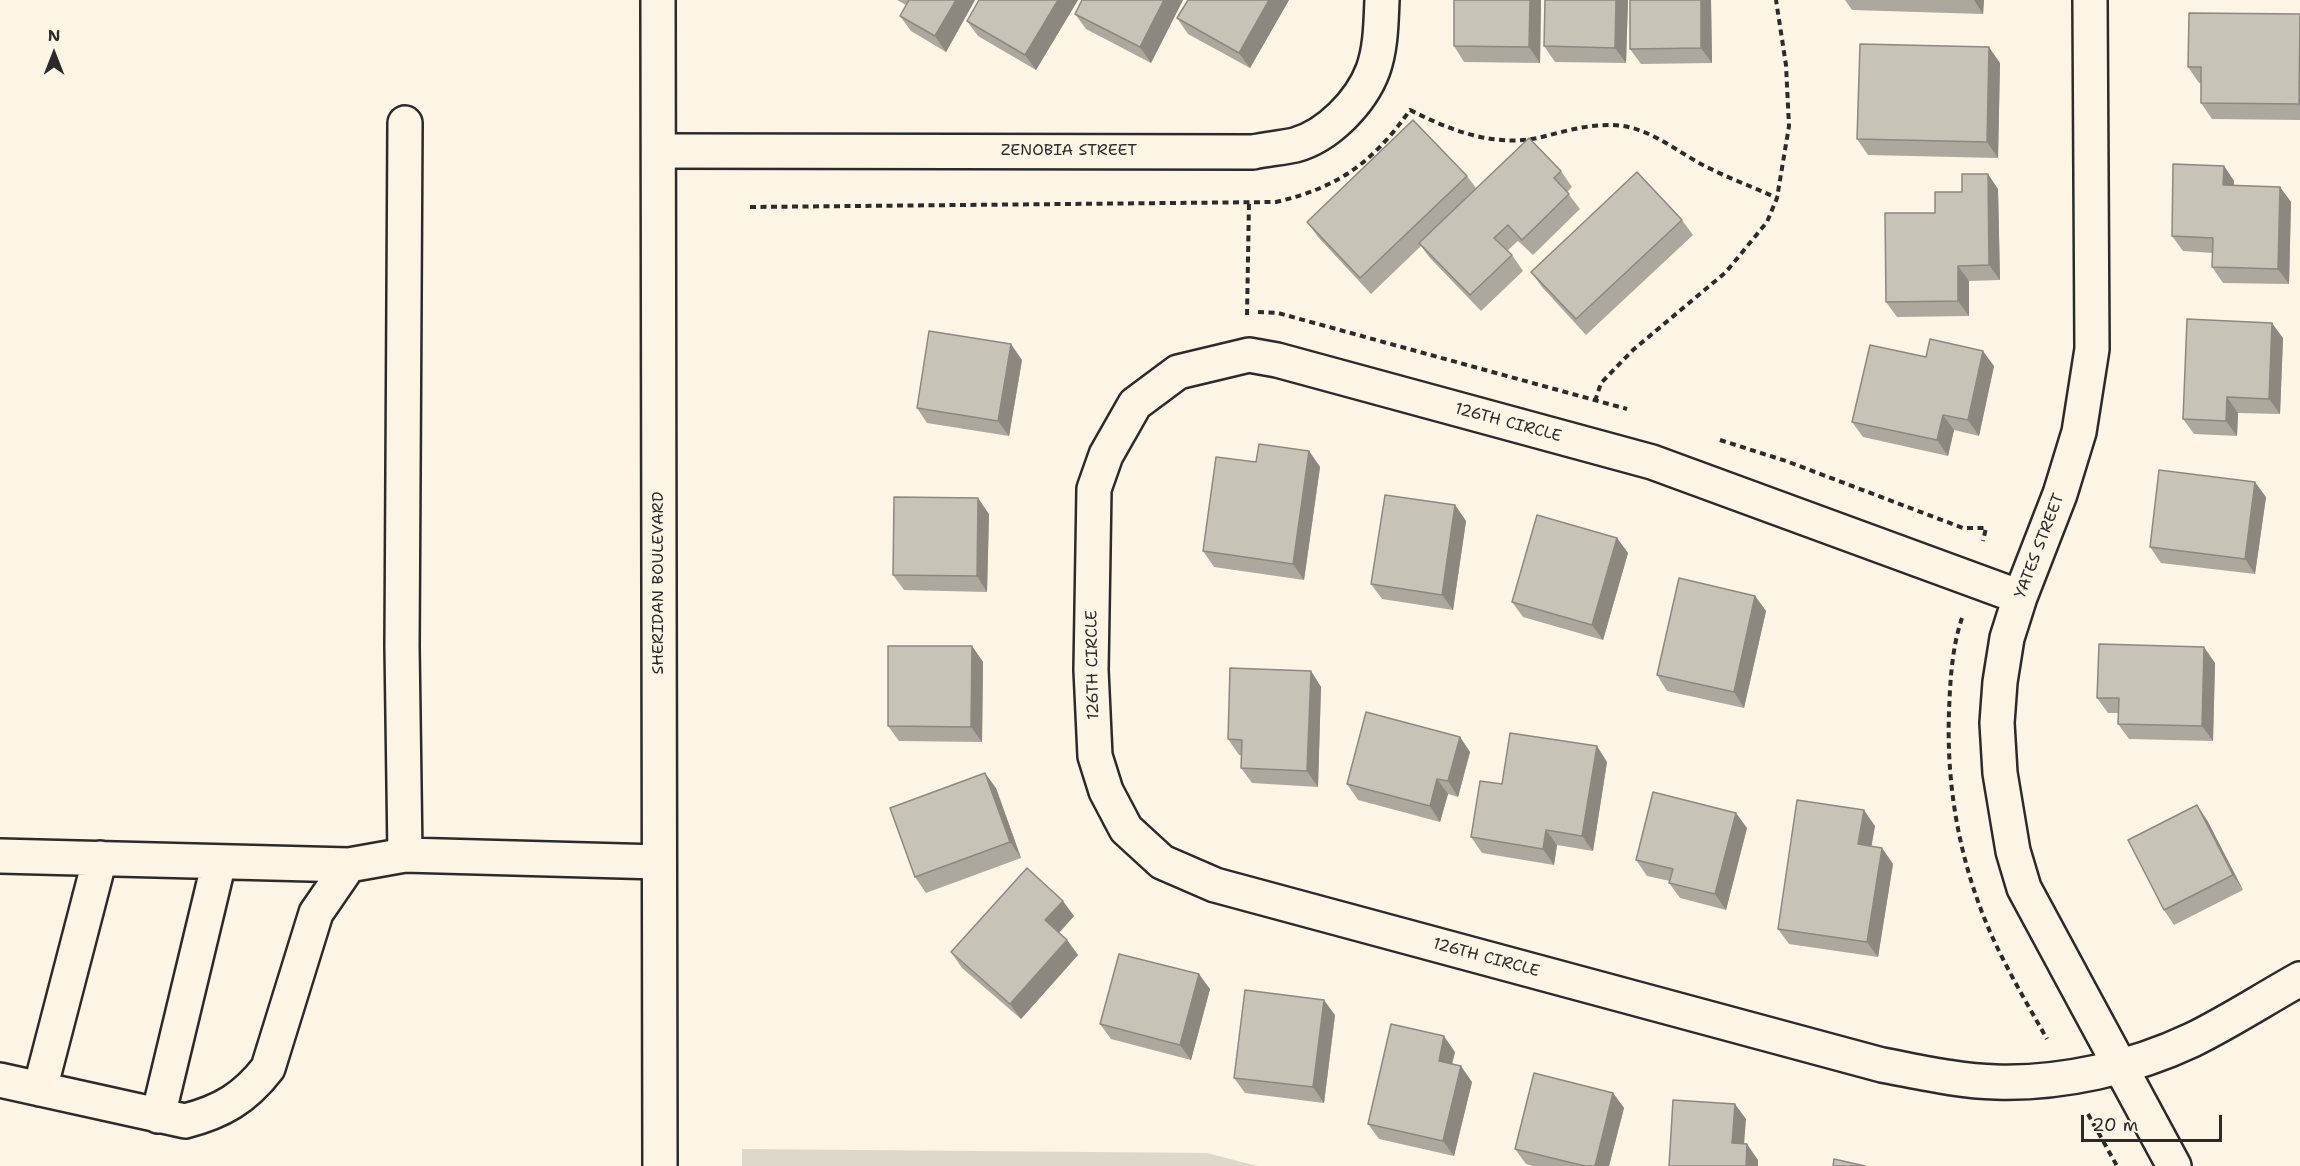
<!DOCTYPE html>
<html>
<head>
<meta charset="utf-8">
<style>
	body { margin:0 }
	#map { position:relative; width:2300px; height:1166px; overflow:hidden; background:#fcf5e5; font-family:"Shantell Sans",sans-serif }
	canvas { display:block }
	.north { position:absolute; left:24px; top:24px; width:60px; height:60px; -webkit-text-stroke:4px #fcf5e5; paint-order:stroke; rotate:0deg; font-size:16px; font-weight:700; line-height:24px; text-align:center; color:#2b2b2b }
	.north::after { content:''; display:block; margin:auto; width:21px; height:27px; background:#2b2b2b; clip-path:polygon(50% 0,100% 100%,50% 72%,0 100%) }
	.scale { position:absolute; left:2081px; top:1115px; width:141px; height:27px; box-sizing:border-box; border:3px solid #2b2b2b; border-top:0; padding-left:8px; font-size:18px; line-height:21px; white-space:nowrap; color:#2b2b2b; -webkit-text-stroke:4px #fcf5e5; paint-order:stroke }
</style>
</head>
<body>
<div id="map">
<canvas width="2300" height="1166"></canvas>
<div class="north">N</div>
<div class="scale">20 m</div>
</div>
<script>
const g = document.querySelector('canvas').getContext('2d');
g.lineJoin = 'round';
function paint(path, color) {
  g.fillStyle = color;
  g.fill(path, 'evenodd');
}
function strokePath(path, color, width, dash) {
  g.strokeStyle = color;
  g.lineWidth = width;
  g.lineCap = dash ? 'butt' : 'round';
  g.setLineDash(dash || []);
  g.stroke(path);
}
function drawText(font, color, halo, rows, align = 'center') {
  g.font = font + ' "Shantell Sans",sans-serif';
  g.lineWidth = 6;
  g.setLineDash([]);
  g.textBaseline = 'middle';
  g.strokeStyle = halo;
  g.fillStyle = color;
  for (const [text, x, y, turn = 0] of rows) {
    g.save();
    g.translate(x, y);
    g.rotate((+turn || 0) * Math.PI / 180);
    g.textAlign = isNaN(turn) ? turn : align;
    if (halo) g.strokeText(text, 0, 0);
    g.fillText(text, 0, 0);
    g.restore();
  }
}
paint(new Path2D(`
	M742 1149 1207 1153 1257 1166H742Z`), '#ded8ca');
const minor = new Path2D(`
	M2090 0 2092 349 2079 432 2060 494 2020 597 2007 638 2000 682 1997 723 2000 773 2013 851 2024 888 2174 1166
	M405 123 402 646 405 855 659 862
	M660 151 1253 152C1267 149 1281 148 1295 145 1328 136 1361 102 1373 70 1381 48 1381 22 1382 0
	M2020 597 1652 462 1277 360 1249 355 1178 372 1135 404 1106 455 1094 489 1091 670 1095 756 1106 791 1126 829 1162 862 1215 885 1882 1065C1920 1072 1958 1081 1996 1082 2061 1084 2133 1068 2192 1040 2229 1022 2264 999 2300 979
	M0 856 349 865 405 855
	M0 1080 185 1121C221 1112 245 1098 268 1068L316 913 349 865
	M40 1089 100 858
	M158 1116 219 862`);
const major = new Path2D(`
	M658 0 660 1166`);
strokePath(minor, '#2b2b2b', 38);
strokePath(major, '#2b2b2b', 38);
strokePath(new Path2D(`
	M750 207 1276 202C1340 187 1373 162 1410 110 1450 130 1492 147 1538 138 1566 131 1594 122 1623 126 1654 131 1679 153 1705 166 1728 178 1753 187 1777 198
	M1258 312 1278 313 1627 409
	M1247 315 1249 202
	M1595 401 1601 383 1633 350 1726 272 1767 222 1777 198 1789 126 1786 65 1776 0
	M1720 440 1786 461 1963 528H1986L1983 541
	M1962 618C1952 647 1950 682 1949 712 1946 793 1962 874 1997 947 2012 978 2030 1009 2047 1039
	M2088 1114 2117 1166`), '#2b2b2b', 4, [6, 4.5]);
strokePath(minor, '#fcf5e5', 33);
strokePath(major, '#fcf5e5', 33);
paint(new Path2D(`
	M897 0H975L946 52 911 31 900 16 906 5Z
	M1078 0 1036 70 978 36 967 21Z
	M1183 0 1151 63 1086 29 1075 14Z
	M1289 0 1250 68 1188 34 1177 18Z
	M1541 0 1540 63 1464 62 1454 46Z
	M1545 0H1628L1626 63 1555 62 1544 46Z
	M1630 0H1711L1712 63 1641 64 1630 49Z
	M1845 0H1984L1983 14 1852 10Z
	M2300 14V120L2212 119 2201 103V83H2199L2188 67Z
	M2000 63 1998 158 1868 155 1857 139Z
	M2224 166 2234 181V186L2280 187 2291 202 2289 284 2223 283 2212 267 2213 253 2183 251 2172 236Z
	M1561 171 1572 187 1567 192 1580 209 1533 255 1518 241 1507 251 1512 255 1523 271 1481 311 1430 258 1421 246 1371 294 1318 237 1307 222 1467 176 1476 188Z
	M1998 189 2000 280 1969 281V316L1897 317 1886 302 1935 213 1962 192Z
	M1682 220 1693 235 1586 335 1542 287 1531 272Z
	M2283 338 2280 414 2238 413 2237 436 2194 434 2183 419Z
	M1926 357 1994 366 1979 436 1954 430 1948 456 1863 437 1852 422Z
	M1022 360 1009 436 927 423 917 408Z
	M1309 451 1320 467 1304 580 1214 567 1203 551 1256 462Z
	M2266 497 2255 574 2161 563 2150 547Z
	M1455 505 1466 521 1453 610 1382 599 1371 584Z
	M989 514 987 592 904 590 893 575Z
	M1617 538 1628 553 1603 640 1523 617 1512 602Z
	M1755 596 1766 611 1744 708 1667 691 1657 675Z
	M972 646 983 662 982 742 899 741 888 726Z
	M2215 663 2213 741 2129 739 2118 724V713H2108L2097 698Z
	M1311 671 1321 687 1318 787 1252 783 1241 768 1242 755H1239L1228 739Z
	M1460 737 1470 752 1458 797 1448 794 1440 822 1358 800 1347 784Z
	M1607 762 1593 851 1557 845 1554 865 1482 853 1471 837 1502 784Z
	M996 788 1021 858 926 893 915 877Z
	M2207 820 2243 890 2174 925 2164 910Z
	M1875 826 1871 847 1882 848 1893 864 1878 957 1789 944 1778 929Z
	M1747 828 1726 910 1680 898 1669 883 1670 881 1647 876 1636 860Z
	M1074 916 1059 933 1067 940 1078 955 1021 1019 962 968 951 952Z
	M1210 989 1191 1060 1111 1039 1100 1024Z
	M1335 1015 1324 1103 1245 1093 1234 1078Z
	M1455 1052 1452 1064 1472 1082 1454 1156 1379 1139 1368 1124Z
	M1613 1093 1624 1108 1609 1166H1533L1526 1164 1515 1149Z`), '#aca89d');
paint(new Path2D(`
	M956 0H975L946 52 935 36Z
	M1058 0H1078L1036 70 1025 55Z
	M1164 0H1183L1151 63 1140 47Z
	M1269 0H1289L1250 68 1239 53Z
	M1530 0H1541L1540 63 1529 47Z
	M1616 0H1628L1626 63 1615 48Z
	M1701 0H1711L1712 63 1701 48Z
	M1974 0H1984L1983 14Z
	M2300 15V106L2299 104Z
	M1989 47 2000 63 1998 158 1987 142Z
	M2224 166 2234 181V201L2223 185Z
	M1988 174 1998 189 2000 280 1989 265Z
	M2280 187 2291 202 2289 284 2278 269Z
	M1958 266 1969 281V316L1958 301Z
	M2272 323 2283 338 2280 414 2269 399Z
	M1011 344 1022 360 1009 436 998 421Z
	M1983 351 1994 366 1979 436 1968 420Z
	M2227 397 2238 413 2237 436 2226 421Z
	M1943 415 1954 430 1948 456 1937 440Z
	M1309 451 1320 467 1304 580 1293 564Z
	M2255 482 2266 497 2255 574 2245 559Z
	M978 498 989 514 987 592 977 576Z
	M1455 505 1466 521 1453 610 1442 595Z
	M1617 538 1628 553 1603 640 1592 625Z
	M1755 596 1766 611 1744 708 1734 692Z
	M972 646 983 662 982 742 971 727Z
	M2204 647 2215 663 2213 741 2202 726Z
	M1311 671 1321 687 1318 787 1307 771Z
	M1460 737 1470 752 1458 797 1448 781Z
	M1597 746 1607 762 1593 851 1582 836Z
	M985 773 996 788 1021 858 1010 842Z
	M1437 779 1448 794 1440 822 1430 806Z
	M2197 805 2207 820 2243 890 2233 875Z
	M1864 810 1875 826 1869 860 1858 844Z
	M1736 813 1747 828 1726 910 1715 894Z
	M1546 830 1557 845 1554 865 1543 849Z
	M1882 848 1893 864 1878 957 1867 942Z
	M1063 901 1074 916 1056 936 1045 920Z
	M1067 940 1078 955 1021 1019 1010 1004Z
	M1199 974 1210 989 1191 1060 1180 1045Z
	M1324 1000 1335 1015 1324 1103 1313 1087Z
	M1444 1036 1455 1052 1449 1076 1439 1061Z
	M1461 1066 1472 1082 1454 1156 1443 1141Z
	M1613 1093 1624 1108 1609 1166H1595Z
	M1735 1104 1746 1119 1743 1158 1732 1143Z
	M1747 1144 1758 1160V1166H1746Z`), '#8c8880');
const building = new Path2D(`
	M909 0H956L935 36 900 16Z
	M979 0H1058L1025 55 967 21Z
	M1082 0H1164L1140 47 1075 14Z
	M1188 0H1269L1239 53 1177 18Z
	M1454 0H1530L1529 47 1454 46Z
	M1545 0H1616L1615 48 1544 46Z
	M1630 0H1701V48L1630 49Z
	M2189 13 2300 14 2299 104 2201 103V67H2188Z
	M1860 44 1989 47 1987 142 1857 139Z
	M1413 120 1467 176 1360 278 1307 222Z
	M1529 138 1561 171 1554 178 1569 194 1522 240 1508 225 1494 238 1512 255 1470 295 1419 243Z
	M2173 164 2224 166 2223 185 2280 187 2278 269 2212 267 2213 238 2172 236Z
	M1637 172 1682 220 1576 319 1531 272Z
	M1962 174H1988L1989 265 1958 266V301L1886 302 1885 213H1935V192H1962Z
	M2187 319 2272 323 2269 399 2227 397 2226 421 2183 419Z
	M929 331 1011 344 998 421 917 408Z
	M1930 339 1983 351 1968 420 1943 415 1937 440 1852 422 1870 345 1926 357Z
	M1259 444 1309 451 1293 564 1203 551 1216 457 1256 462Z
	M2159 470 2255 482 2245 559 2150 547Z
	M1385 495 1455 505 1442 595 1371 584Z
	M894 497 978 498 977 576 893 575Z
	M1537 515 1617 538 1592 625 1512 602Z
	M1679 578 1755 596 1734 692 1657 675Z
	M2099 644 2204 647 2202 726 2118 724 2119 698H2097Z
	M888 646H972L971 727 888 726Z
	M1230 668 1311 671 1307 771 1241 768 1242 740 1228 739Z
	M1366 712 1460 737 1448 781 1437 779 1430 806 1347 784Z
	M1510 733 1597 746 1582 836 1546 830 1543 849 1471 837 1480 781 1502 784Z
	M985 773 1010 842 915 877 890 808Z
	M1653 792 1736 813 1715 894 1669 883 1673 869 1636 860Z
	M1797 800 1864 810 1858 844 1882 848 1867 942 1778 929Z
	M2197 805 2233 875 2164 910 2128 840Z
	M1027 868 1063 901 1045 920 1067 940 1010 1004 951 952Z
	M1119 954 1199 974 1180 1045 1100 1024Z
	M1245 990 1324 1000 1313 1087 1234 1078Z
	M1391 1024 1444 1036 1439 1061 1461 1066 1443 1141 1368 1124Z
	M1534 1073 1613 1093 1595 1166H1585L1515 1149Z
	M1673 1100 1735 1104 1732 1143 1747 1144 1746 1166H1669Z
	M1834 1159 1865 1166H1833Z`);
paint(building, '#c8c3b7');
strokePath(building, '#8c8880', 1.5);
drawText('16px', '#2b2b2b', '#fcf5e5', [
	["ZENOBIA STREET",1069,151],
	["126TH CIRCLE",1508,423,15],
	["YATES STREET",2040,546,-69],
	["SHERIDAN BOULEVARD",659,583,-90],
	["126TH CIRCLE",1093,665,-91],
	["126TH CIRCLE",1486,958,15]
]);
</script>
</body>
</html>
